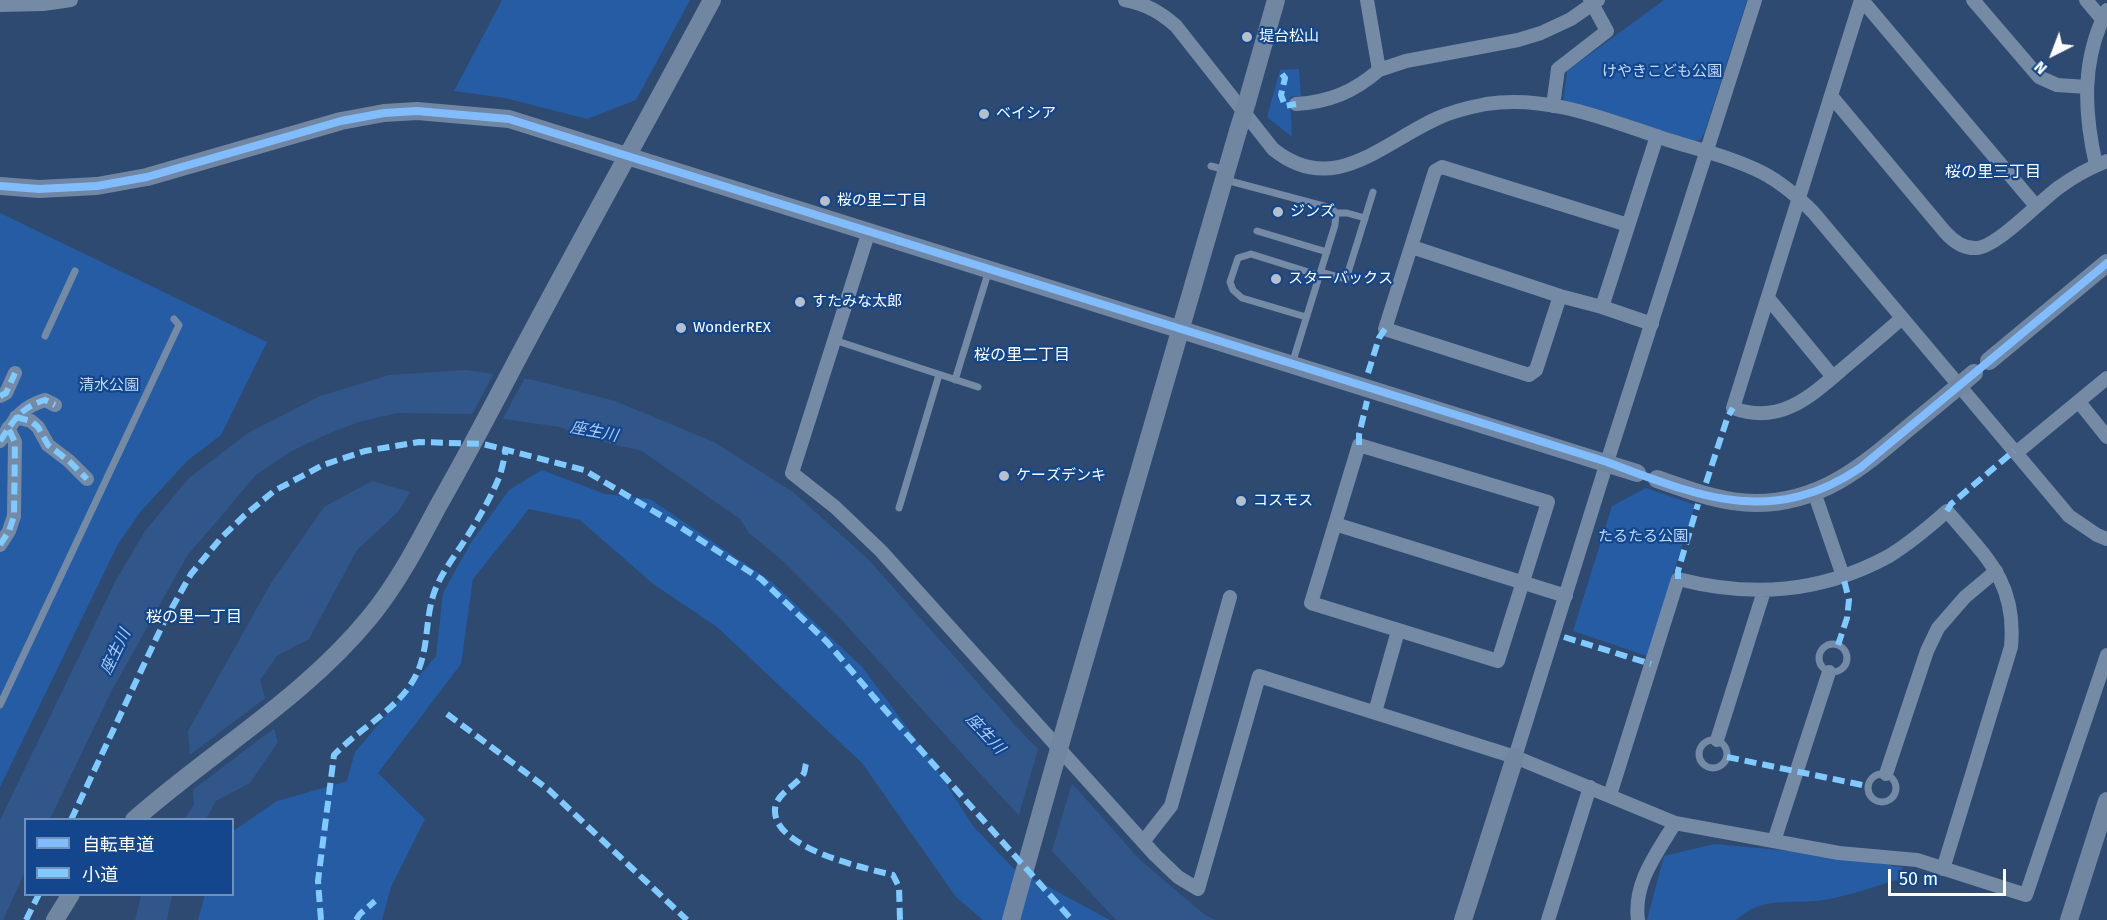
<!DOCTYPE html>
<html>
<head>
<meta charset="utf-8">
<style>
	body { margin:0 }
	#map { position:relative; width:2107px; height:920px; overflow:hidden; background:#2e4a71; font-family:"Fira Sans","Noto Sans JP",sans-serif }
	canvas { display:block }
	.legend { position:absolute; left:24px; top:818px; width:210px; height:78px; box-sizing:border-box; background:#13468c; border:2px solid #7190ba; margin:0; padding:8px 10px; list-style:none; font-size:18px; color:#fff }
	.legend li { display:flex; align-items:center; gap:12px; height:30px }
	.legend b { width:30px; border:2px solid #7190ba }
	.north { position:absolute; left:2023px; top:24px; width:60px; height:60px; -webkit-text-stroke:4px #13468c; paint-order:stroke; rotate:222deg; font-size:16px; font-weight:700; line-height:24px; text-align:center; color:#fff }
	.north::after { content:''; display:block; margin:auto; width:21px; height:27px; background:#fff; clip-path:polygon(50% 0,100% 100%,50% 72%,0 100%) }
	.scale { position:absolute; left:1888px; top:869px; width:118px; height:27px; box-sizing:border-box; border:3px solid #fff; border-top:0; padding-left:8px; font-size:18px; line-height:21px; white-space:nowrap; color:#fff; -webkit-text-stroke:4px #13468c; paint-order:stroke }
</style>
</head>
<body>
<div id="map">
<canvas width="2107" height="920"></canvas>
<ul class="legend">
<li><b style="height:8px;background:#80bcff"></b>自転車道</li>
<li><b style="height:8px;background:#80caff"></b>小道</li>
</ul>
<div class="north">N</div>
<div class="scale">50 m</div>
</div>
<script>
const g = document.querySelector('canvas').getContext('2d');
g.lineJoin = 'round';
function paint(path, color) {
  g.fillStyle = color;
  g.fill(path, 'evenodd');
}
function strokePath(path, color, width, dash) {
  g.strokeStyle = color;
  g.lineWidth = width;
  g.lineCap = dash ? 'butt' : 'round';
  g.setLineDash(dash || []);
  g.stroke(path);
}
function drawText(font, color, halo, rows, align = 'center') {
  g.font = font + ' "Fira Sans","Noto Sans JP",sans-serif';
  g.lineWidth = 4.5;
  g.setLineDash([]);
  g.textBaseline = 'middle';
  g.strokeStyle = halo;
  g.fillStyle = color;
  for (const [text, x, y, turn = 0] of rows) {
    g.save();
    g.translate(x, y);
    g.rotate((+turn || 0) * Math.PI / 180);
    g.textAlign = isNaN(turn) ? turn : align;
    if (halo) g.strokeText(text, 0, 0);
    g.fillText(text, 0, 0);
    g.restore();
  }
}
paint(new Path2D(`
	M502 0H690L636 100 587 119 505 98 454 91Z
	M1664 0H1747L1704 134 1700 140 1692 141 1563 101 1567 71Z
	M1299 69 1301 96 1290 97 1292 137 1267 117 1280 70Z
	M0 213 267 342 221 435 187 461 141 511 118 544 0 787Z
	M542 470 605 494 650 499 772 582 862 667 930 758 973 826 1013 868 1110 920H983L956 897 862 763 717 627 652 583 580 520 529 509 473 579 461 664 378 773 425 819 391 887 382 920H198L205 895 232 894 233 831 277 801 347 781 355 752 436 656 443 593 470 544 509 490Z
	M1646 488 1695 505 1647 656 1573 631 1612 506Z
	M1714 844 1790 851 1903 867 1900 879C1875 886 1849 896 1824 900 1791 905 1763 895 1736 920H1647L1664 856Z`), '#265ca3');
paint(new Path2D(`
	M466 370 534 380 615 401 714 442 793 492 868 559 1023 734 1078 790 1139 859 1205 915 1216 920H1116L973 766 840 618 784 562 749 533 740 519 642 451 587 438 560 427 469 414 397 413 359 422 325 435 290 452 256 475 187 556 111 692 50 819 26 820 25 872 3 920H0V820L116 580 145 531 189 478 248 433 320 396 389 375Z
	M372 481 410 492 398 512 357 550 309 639 277 656 260 680 278 742 250 783 216 801 206 819 183 820 194 805 188 731 271 583 324 507Z
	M141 895H172L167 920H135Z`), '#315689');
paint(new Path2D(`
	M495 371 526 376 501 422 470 418Z
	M268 696 277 726 190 792 187 757Z
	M1039 746 1073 780 1051 854 1018 818Z`), '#2e4a71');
strokePath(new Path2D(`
	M1211 166 1226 170
	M1226 180 1331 208 1336 213 1335 225 1292 364
	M1365 218 1373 192
	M1257 231 1327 252
	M1321 272 1346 279 1365 218 1347 213H1336
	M1306 317 1242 298 1233 290 1230 282 1238 258 1251 254 1318 275
	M45 336 75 271
	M834 340 978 387
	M955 380 989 270
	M899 508 939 375
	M1819 658a14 14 0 1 1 28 0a14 14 0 1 1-28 0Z
	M0 705 179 325 174 319
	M1699 754a14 14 0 1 1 28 0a14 14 0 1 1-28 0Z
	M1868 788a14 14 0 1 1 28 0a14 14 0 1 1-28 0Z`), '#758aa5', 7);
strokePath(new Path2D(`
	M1125 0C1146 4 1160 12 1176 26L1273 149C1333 198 1382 143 1438 118 1453 111 1471 107 1486 104 1549 94 1610 121 1668 140 1700 150 1734 158 1763 173 1782 183 1798 197 1813 212L2069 516 2097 535 2107 539
	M1367 0 1379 70 1406 61 1518 40 1541 33 1571 19 1598 0
	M1861 0 1733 408C1781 426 1812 395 1846 366 1865 350 1884 334 1902 318
	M1862 0 2036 206
	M1973 0 2039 77 2057 85 2087 87
	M2086 0 2102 19
	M0 5 43 4 71 0
	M1832 97 1945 232C1953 241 1964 249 1977 248 1998 246 2039 202 2058 188 2073 177 2089 168 2107 161
	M1296 104C1329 102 1354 92 1379 70
	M1553 106 1558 69 1607 31 1590 0
	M2096 165C2084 112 2081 60 2107 10
	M869 231 792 473 835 507 881 551 1155 855 1178 877 1198 889 1259 676 1515 757 1675 823 1839 853 1917 860 2026 895 2107 655
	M1412 247 1560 296
	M1768 298 1833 377
	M1602 307 1560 296 1536 370 1529 375 1385 329 1435 171 1442 167 1628 225
	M1652 324 1602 307 1657 136
	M0 396 6 393 15 373
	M2079 402 2107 437
	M16 417 31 421 38 427 48 445 69 461 87 479
	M0 441C14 421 19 408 45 400L55 405
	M2016 453 2107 378
	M1814 492 1843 576
	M1335 524 1311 603 1498 661 1548 502 1359 445 1335 524 1566 596
	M0 545 9 531 14 516 15 442 8 428
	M1375 712 1398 631
	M1717 740 1764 591
	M1515 757 1607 462 1755 0
	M1886 774 1927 651 1938 628 1965 597 1996 571
	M1610 795 1678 579C1752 598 1821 593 1889 556 1910 543 1929 527 1947 511 1986 557 2017 582 2011 647L1943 869
	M1774 841 1829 672
	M1143 842 1171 806 1230 597
	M1548 920 1590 787
	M1638 920C1633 883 1657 853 1675 823`), '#758aa5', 14);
strokePath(new Path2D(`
	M1247 102 1276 0
	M0 186 39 189 97 186 147 177 341 121 384 113 417 111 509 119 1637 473
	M1989 361 2107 263
	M1657 479C1689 490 1721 503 1755 503 1820 503 1861 468 1907 429 1930 410 1952 392 1974 373
	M1066 724 1238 131
	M134 820C212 751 304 698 370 617 397 584 417 546 437 508 462 464 486 419 510 373 576 248 645 125 712 0
	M55 920 71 894
	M1011 920 1020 887
	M1463 920 1515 757
	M2069 920 2107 801`), '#7186a1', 18);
strokePath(new Path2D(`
	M1238 131 1247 102
	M1020 887 1066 724`), '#7186a1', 18);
strokePath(new Path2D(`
	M1282 74 1285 78 1281 95 1285 106 1296 104
	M1368 373 1379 338 1385 329
	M0 396 6 393 15 373
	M16 417 31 421 38 427 48 445 69 461 87 479
	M0 441C14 421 19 408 45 400L55 405
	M1359 445V435L1367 401
	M1706 483 1728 416 1733 408
	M1947 511 1951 504 2014 451
	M0 545 9 531 14 516 15 442 8 428
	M1678 579V571L1698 504
	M1564 637 1651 664
	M1838 645 1847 618 1849 600 1843 576
	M447 714 549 790 687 920
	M1727 757 1867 786
	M806 764C805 767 805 771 804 773 797 786 776 793 775 809 772 848 864 868 893 875L899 887 900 920
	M71 820 163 624 191 574 221 538 245 515 274 491 323 465 365 451 419 442 483 444 584 470 677 525 761 579 827 642 879 703 1072 920
	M26 920 39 894
	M321 920 318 881 334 755C356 732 386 716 406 691 431 659 423 630 433 596 439 576 454 557 465 540 477 521 489 501 498 480 502 471 504 459 506 449
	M356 920 360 914 375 901`), '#80caff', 6, [12, 6]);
strokePath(new Path2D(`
	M0 186 39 189 97 186 147 177 341 121 384 113 417 111 509 119 1607 462C1698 496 1771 528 1860 468L2107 263`), '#80bcff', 8);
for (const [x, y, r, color] of [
	[1247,37,6,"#b6c0cd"],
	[984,114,6,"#b6c0cd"],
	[825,201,6,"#b6c0cd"],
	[1278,212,6,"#b6c0cd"],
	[1276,279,6,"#b6c0cd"],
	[800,302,6,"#b6c0cd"],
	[681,328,6,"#b6c0cd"],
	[1004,476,6,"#b6c0cd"],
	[1241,501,6,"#b6c0cd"]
]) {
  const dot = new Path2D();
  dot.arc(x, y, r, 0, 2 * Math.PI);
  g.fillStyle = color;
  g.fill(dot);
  strokePath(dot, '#13468c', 2);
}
drawText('15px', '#fff', '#13468c', [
	["堤台松山",1259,37],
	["ベイシア",996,114],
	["桜の里二丁目",837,201],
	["ジンズ",1290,212],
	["スターバックス",1288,279],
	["すたみな太郎",812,302],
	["WonderREX",693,328],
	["ケーズデンキ",1016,476],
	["コスモス",1253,501]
], 'left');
drawText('15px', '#c3dcfc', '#13468c', [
	["けやきこども公園",1662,72],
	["清水公園",109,386],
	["たるたる公園",1643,537]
]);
drawText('16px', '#fff', '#13468c', [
	["桜の里三丁目",1993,173],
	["桜の里二丁目",1022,356],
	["桜の里一丁目",194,618]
]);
drawText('italic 16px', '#a8cbf8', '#13468c', [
	["座生川",594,432,11],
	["座生川",116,652,-64],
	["座生川",985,734,47]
]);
</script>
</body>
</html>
